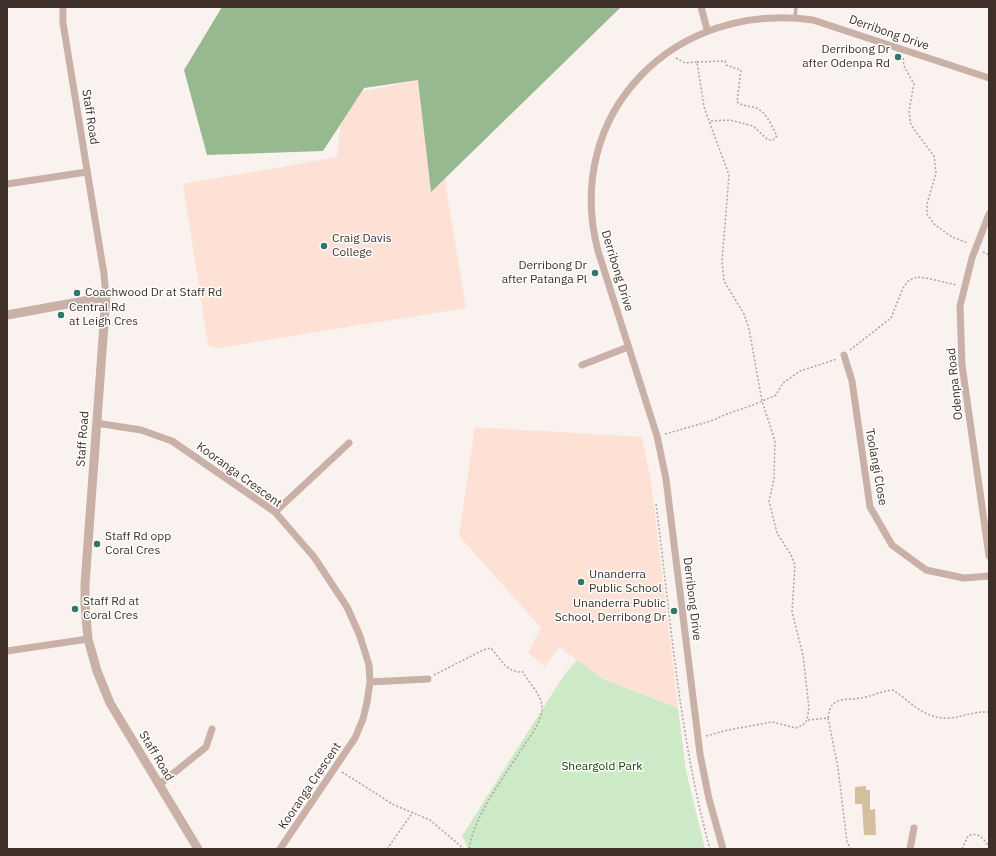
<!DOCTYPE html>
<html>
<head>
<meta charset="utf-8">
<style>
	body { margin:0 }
	#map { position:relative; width:996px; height:856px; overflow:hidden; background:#faf2ee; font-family:"IBM Plex Sans",sans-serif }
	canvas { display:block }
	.frame { position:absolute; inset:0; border:8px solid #3e2f28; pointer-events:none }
</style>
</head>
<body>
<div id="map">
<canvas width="996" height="856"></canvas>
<div class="frame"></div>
</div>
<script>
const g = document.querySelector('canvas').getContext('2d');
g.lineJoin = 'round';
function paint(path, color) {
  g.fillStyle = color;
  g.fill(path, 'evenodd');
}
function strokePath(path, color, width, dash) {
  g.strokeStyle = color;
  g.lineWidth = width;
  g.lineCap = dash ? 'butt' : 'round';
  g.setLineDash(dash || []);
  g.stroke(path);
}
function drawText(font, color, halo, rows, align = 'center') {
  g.font = font + ' "IBM Plex Sans",sans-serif';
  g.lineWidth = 3;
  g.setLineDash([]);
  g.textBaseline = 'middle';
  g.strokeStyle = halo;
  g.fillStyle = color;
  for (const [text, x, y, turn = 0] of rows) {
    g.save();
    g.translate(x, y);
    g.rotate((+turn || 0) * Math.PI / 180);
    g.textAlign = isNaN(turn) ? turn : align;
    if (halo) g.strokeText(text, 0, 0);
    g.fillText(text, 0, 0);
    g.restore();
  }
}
paint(new Path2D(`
	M428 78 466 308 218 348 208 345 183 184 337 157 344 95Z
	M475 427 642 437 651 481 678 708 603 679 559 647 545 667 528 653 541 628 459 536Z`), '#fde1d5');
paint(new Path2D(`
	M577 660 603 679 678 708 686 771 705 849H468L462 836 564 675Z`), '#cceac6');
paint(new Path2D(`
	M222 7H621L431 192 418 80 364 88 323 151 207 155 184 70Z`), '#97b98f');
paint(new Path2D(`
	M866 786V790H870V810L875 809 876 835H864L862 804H855V787Z`), '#d3be9e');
strokePath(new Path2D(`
	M676 58 685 63 697 62 704 107 729 175 722 261 724 281 744 314 749 329 762 401 775 441 774 479 769 501 777 533 791 555 795 565 792 612 803 655 809 708 807 720 803 725 796 728 772 722 728 730 706 736
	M903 58 904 66 914 84 909 111 911 125 934 156 936 173 927 204V214L935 225 952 237 968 243
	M697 62 725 61 726 65 741 70 737 102C746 108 752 105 758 109 767 113 772 127 777 136L773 140H768L753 126 730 120 709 121
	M983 252 989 255
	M850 350 891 318 903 288 908 281 917 277 926 278 957 285
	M665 434 711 421 727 414 753 405 776 395 783 383 800 371 837 359
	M656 504C671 620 679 737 710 849
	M434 675 483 650 491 648C501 660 507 673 523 672 528 682 541 694 542 706 543 721 530 736 523 747 504 778 475 813 469 849
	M828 718C830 695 846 701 861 698 873 696 881 691 893 690 911 702 925 720 950 718 964 717 973 711 989 712
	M808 720 828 718 838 768 847 842 851 849
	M342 772 394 805 430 820 464 849
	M387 849 413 812
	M962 849 968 836C978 831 984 839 989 847`), '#b0a5a0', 1.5, [2, 2]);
strokePath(new Path2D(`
	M795 17 796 7`), '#c9b1a8', 3.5);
strokePath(new Path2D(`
	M63 7V23L104 274 106 297
	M701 7 707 29
	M7 184 87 172
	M989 214 972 258 960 306 962 365 989 556
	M844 355 852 381 870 507 892 545 926 570 964 578 989 576
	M582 365 628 347
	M96 423 141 430 172 441 275 512 314 557 347 607 360 636 369 665 370 682 367 702 363 719 355 738 280 849
	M275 512 349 443
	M7 651 88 639
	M370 682 428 679
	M159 785 206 747 212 729
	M723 849 709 799 700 754 666 479 657 436 598 251C562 113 675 0 813 20L989 78
	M910 849 914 828`), '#c9b1a8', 7);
strokePath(new Path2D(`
	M7 315 106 297 85 584V605L88 639 97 671 110 703 198 849`), '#c9b1a8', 9);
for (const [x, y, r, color] of [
	[898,57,4,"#30766b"],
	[324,246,4,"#30766b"],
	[595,273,4,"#30766b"],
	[77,293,4,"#30766b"],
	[61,315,4,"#30766b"],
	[97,544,4,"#30766b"],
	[581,582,4,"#30766b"],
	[75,609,4,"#30766b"],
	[674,611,4,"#30766b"]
]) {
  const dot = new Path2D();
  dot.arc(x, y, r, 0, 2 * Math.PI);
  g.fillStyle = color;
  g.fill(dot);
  strokePath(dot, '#fff', 1.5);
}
drawText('12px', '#3e2f28', '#fff', [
	["Derribong Drive",889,33,19],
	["Staff Road",90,117,81],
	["Derribong Drive",617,271,73],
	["Odenpa Road",955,384,-96],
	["Staff Road",83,439,-86],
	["Toolangi Close",876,467,80],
	["Kooranga Crescent",239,475,36],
	["Derribong Drive",692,599,83],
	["Staff Road",156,756,59],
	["Kooranga Crescent",310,786,-56]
]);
drawText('12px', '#3e2f28', '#fff', [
	["Derribong Dr",890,50,"right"],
	["after Odenpa Rd",890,64,"right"],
	["Craig Davis",332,239],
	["College",332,253],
	["Derribong Dr",587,266,"right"],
	["after Patanga Pl",587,280,"right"],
	["Coachwood Dr at Staff Rd",85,293],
	["Central Rd",69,308],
	["at Leigh Cres",69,322],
	["Staff Rd opp",105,537],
	["Coral Cres",105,551],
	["Unanderra",589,575],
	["Public School",589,589],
	["Staff Rd at",83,602],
	["Coral Cres",83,616],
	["Unanderra Public",666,604,"right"],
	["School, Derribong Dr",666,618,"right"]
], 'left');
drawText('12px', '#0e3c01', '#fff', [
	["Sheargold Park",602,767]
]);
</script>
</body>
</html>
